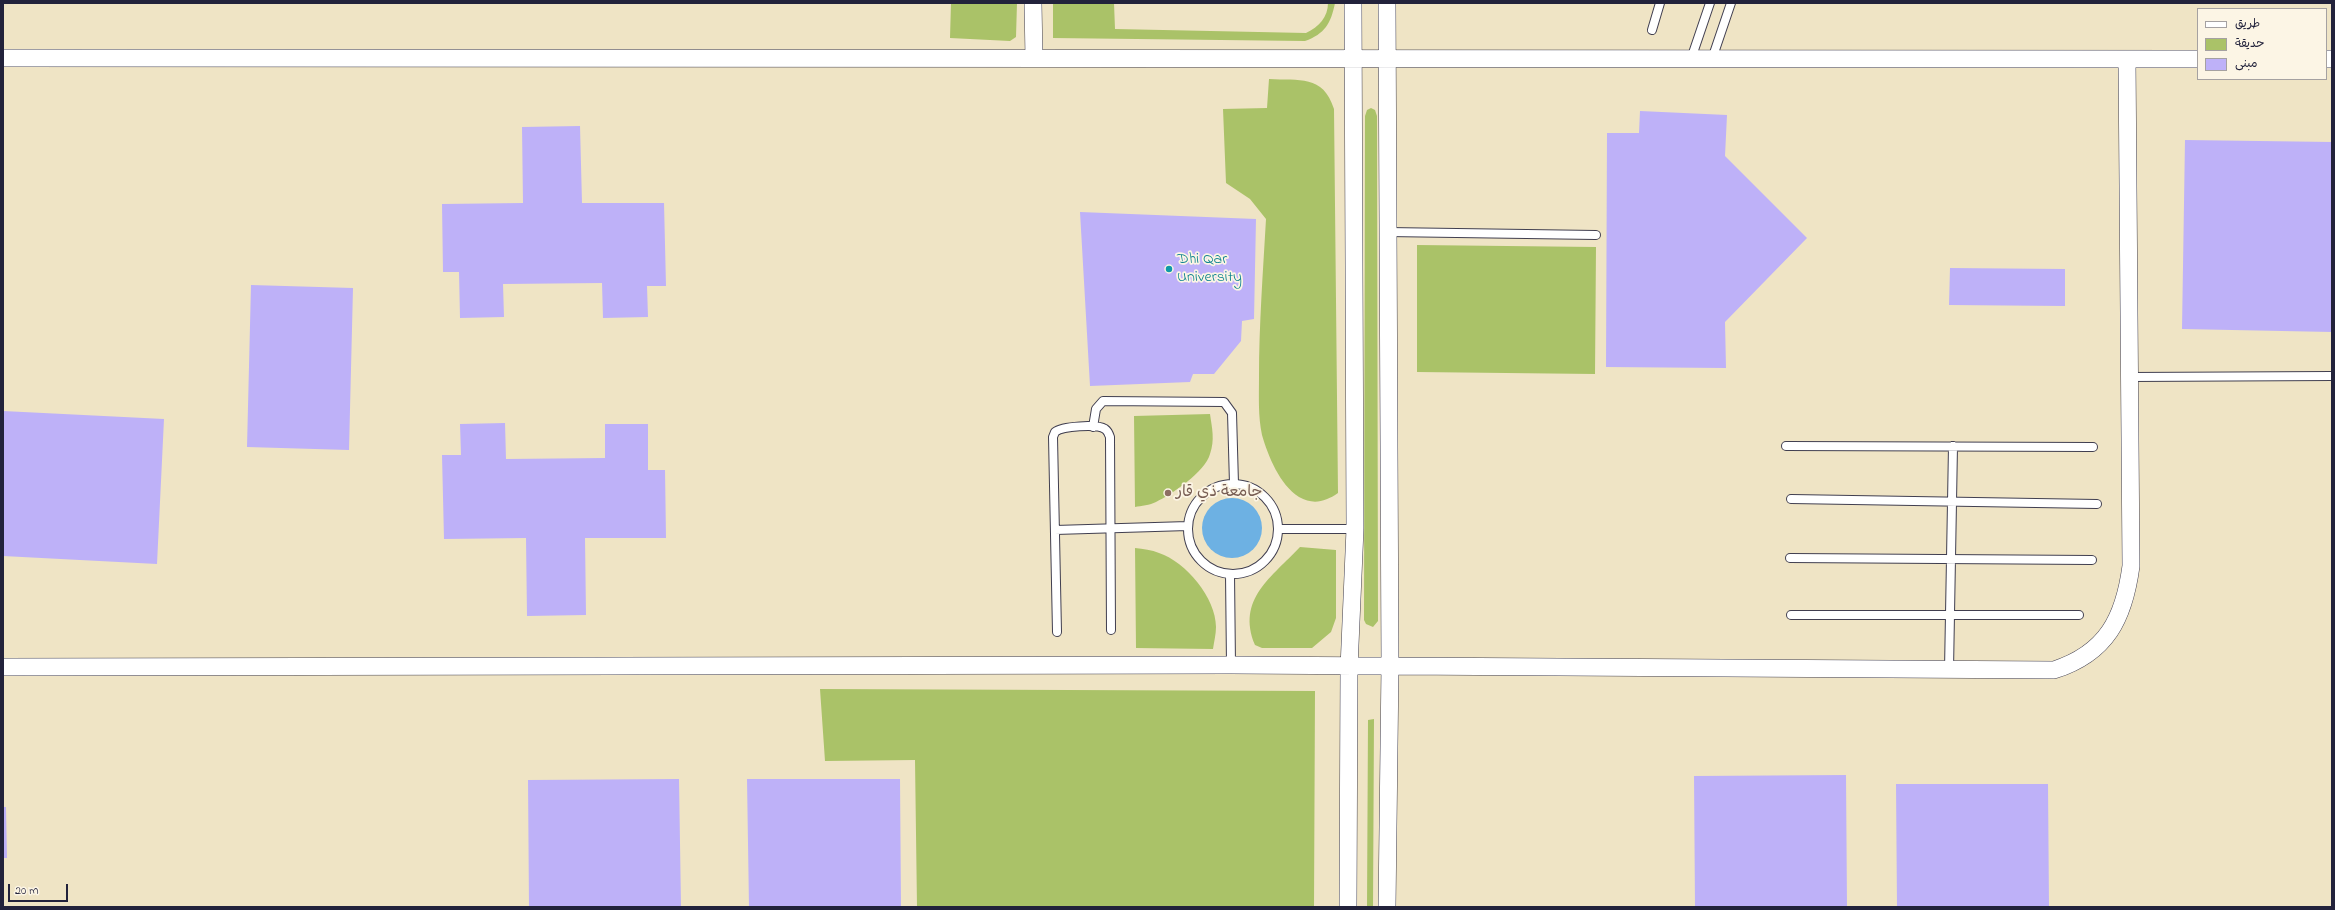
<!DOCTYPE html>
<html>
<head>
<meta charset="utf-8">
<style>
	body { margin:0 }
	#map { position:relative; width:2335px; height:910px; overflow:hidden; background:#efe4c5; font-family:"Indie Flower","Playpen Sans Arabic",sans-serif }
	canvas { display:block }
	.frame { position:absolute; inset:0; border:4px solid #22223b; pointer-events:none }
	.legend { position:absolute; left:2197px; top:8px; width:130px; height:72px; box-sizing:border-box; background:#fcf5e5; border:1px solid #a5a1a1; margin:0; padding:5px 7px; list-style:none; font-size:12px; color:#22223b }
	.legend li { display:flex; align-items:center; gap:8px; height:20px }
	.legend b { width:20px; border:1px solid #a5a1a1 }
	.scale { position:absolute; left:8px; top:884px; width:60px; height:18px; box-sizing:border-box; border:2px solid #22223b; border-top:0; padding-left:5px; font-size:12px; line-height:14px; white-space:nowrap; color:#22223b; -webkit-text-stroke:3px #fcf5e5; paint-order:stroke }
</style>
</head>
<body>
<div id="map">
<canvas width="2335" height="910"></canvas>
<div class="frame"></div>
<ul class="legend">
<li><b style="height:5px;background:#fff"></b>طريق</li>
<li><b style="height:11px;background:#aac268"></b>حديقة</li>
<li><b style="height:11px;background:#beb1f8"></b>مبنى</li>
</ul>
<div class="scale">20 m</div>
</div>
<script>
const g = document.querySelector('canvas').getContext('2d');
g.lineJoin = 'round';
function paint(path, color) {
  g.fillStyle = color;
  g.fill(path, 'evenodd');
}
function strokePath(path, color, width, dash) {
  g.strokeStyle = color;
  g.lineWidth = width;
  g.lineCap = dash ? 'butt' : 'round';
  g.setLineDash(dash || []);
  g.stroke(path);
}
function drawText(font, color, halo, rows, align = 'center') {
  g.font = font + ' "Indie Flower","Playpen Sans Arabic",sans-serif';
  g.lineWidth = 3.5;
  g.setLineDash([]);
  g.textBaseline = 'middle';
  g.strokeStyle = halo;
  g.fillStyle = color;
  for (const [text, x, y, turn = 0] of rows) {
    g.save();
    g.translate(x, y);
    g.rotate((+turn || 0) * Math.PI / 180);
    g.textAlign = isNaN(turn) ? turn : align;
    if (halo) g.strokeText(text, 0, 0);
    g.fillText(text, 0, 0);
    g.restore();
  }
}
paint(new Path2D(`
	M951 3H1017L1016 37 1010 41 950 38Z
	M1053 3H1114L1115 29 1306 33C1319 27 1328 17 1328 3H1335C1331 23 1325 34 1305 41L1053 38Z
	M1269 79C1299 81 1323 74 1334 109L1338 493C1325 502 1313 505 1299 497 1280 485 1268 456 1262 435 1258 416 1259 397 1259 377 1259 325 1263 272 1266 219L1250 199 1226 183 1223 109 1267 108Z
	M1371 108 1375 110 1377 116 1378 621 1373 627 1366 624 1364 620 1365 116 1367 110Z
	M1417 245 1596 247 1595 374 1417 372Z
	M1210 414C1212 428 1215 440 1210 454 1205 472 1172 494 1156 502 1150 505 1141 506 1135 507L1134 416Z
	M1300 547 1336 550V618L1331 632 1312 648H1262L1255 645C1236 599 1272 577 1300 547Z
	M1135 548C1143 549 1152 550 1159 553 1186 562 1216 598 1216 627 1216 634 1214 642 1213 649L1136 648Z
	M820 689 1315 691 1314 907H917L915 760 825 761Z
	M1374 719 1373 907H1367L1368 720Z`), '#aac268');
paint(new Path2D(`
	M1202 528a30 30 0 1 1 60 0a30 30 0 1 1-60 0Z`), '#6db1e3');
paint(new Path2D(`
	M1640 111 1727 115 1725 156 1807 238 1725 322 1726 368 1606 367 1607 133H1639Z
	M580 126 582 203H664L666 286H647L648 317 603 318 602 283 503 284 504 317 460 318 459 272H443L442 204 523 203 522 127Z
	M2185 140 2332 142V332L2182 329Z
	M1080 212 1256 219 1254 319 1242 321 1241 341 1214 374H1193L1190 382 1090 386Z
	M1950 268 2065 269V306L1949 305Z
	M251 285 353 288 349 450 247 447Z
	M3 411 164 419 157 564 3 556Z
	M505 423 506 459 605 458V424H648V470H665L666 538H585L586 615 527 616 526 538 444 539 442 455H461L460 424Z
	M1846 775 1847 907H1695L1694 776Z
	M679 779 681 907H529L528 780Z
	M747 779H900L901 907H749Z
	M1896 784H2048L2049 907H1897Z
	M3 807H6L7 858H3Z`), '#beb1f8');
const service = new Path2D(`
	M1652 30 1660 3
	M1691 59 1710 3
	M1712 59 1731 3
	M1387 232 1596 235
	M2130 377 2332 376
	M1093 427 1096 409 1103 401 1224 402 1232 413 1234 484
	M1786 446 2093 447
	M1188 529a45 45 0 1 1 90 0a45 45 0 1 1-90 0Z
	M1791 499 2097 504
	M1278 529H1355
	M1055 530 1188 526
	M1790 558 2092 560
	M1230 574 1231 665
	M1791 615H2079
	M1057 632 1053 437 1055 432C1062 426 1097 424 1105 429 1108 431 1109 434 1110 437L1111 630
	M1949 670 1953 446`);
const minor = new Path2D(`
	M1033 3 1034 58
	M3 58 2198 59
	M2326 59H2332
	M3 667 1231 665 2054 670C2107 653 2124 618 2131 566L2127 59
	M1348 907 1349 668 1355 529 1353 3
	M1387 907 1390 667 1387 3`);
strokePath(service, '#413f50', 10);
strokePath(minor, '#413f50', 18);
strokePath(service, '#fff', 8);
strokePath(minor, '#fff', 17);
for (const [x, y, r, color] of [
	[1169,269,4,"#0f9aa8"],
	[1168,493,4,"#8d6e63"]
]) {
  const dot = new Path2D();
  dot.arc(x, y, r, 0, 2 * Math.PI);
  g.fillStyle = color;
  g.fill(dot);
  strokePath(dot, '#fcf5e5', 1.5);
}
drawText('16px', '#0d838f', '#fcf5e5', [
	["Dhi Qar",1177,260],
	["University",1177,278]
], 'left');
drawText('16px', '#785e54', '#fcf5e5', [
	["جامعة ذي قار",1176,493]
], 'left');
</script>
</body>
</html>
